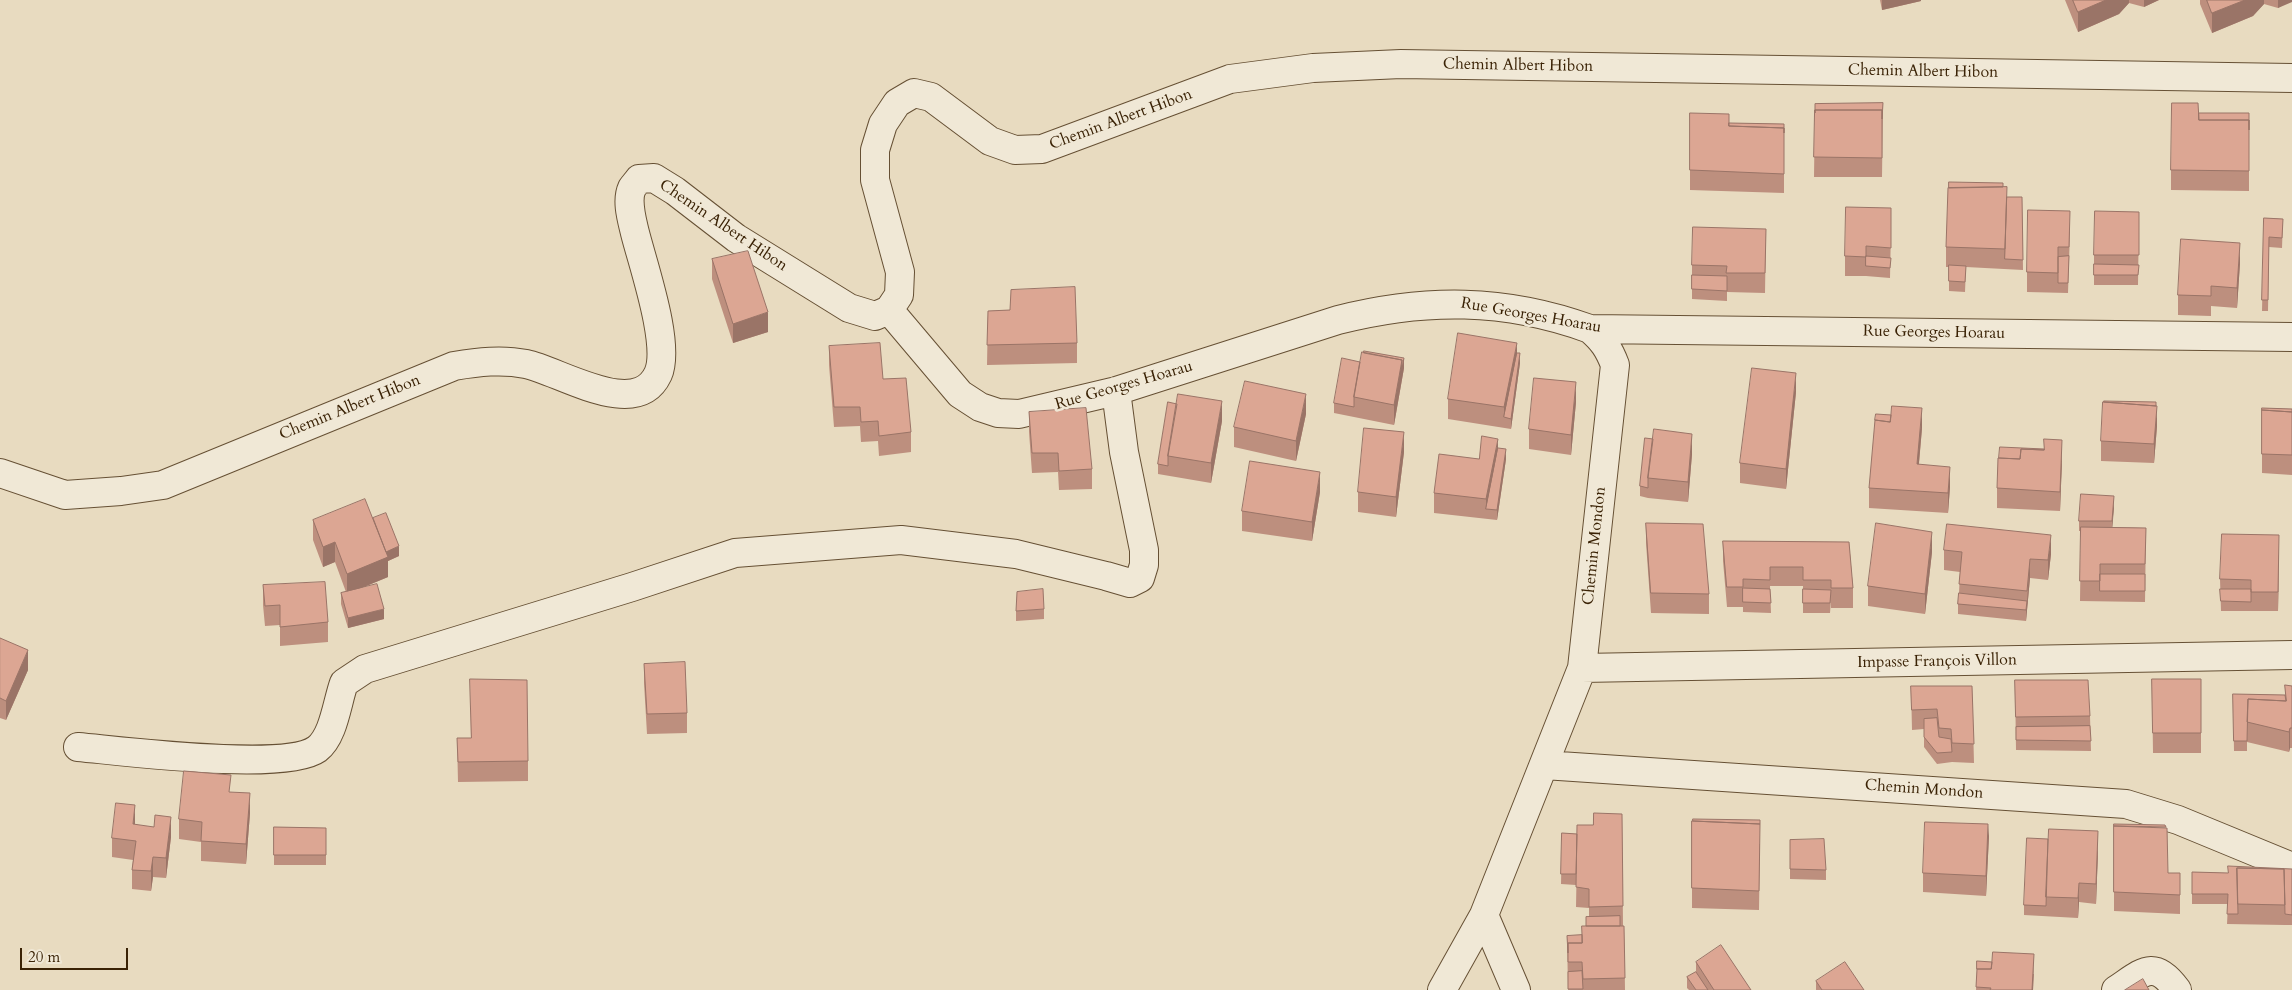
<!DOCTYPE html>
<html>
<head>
<meta charset="utf-8">
<style>
	body { margin:0 }
	#map { position:relative; width:2292px; height:990px; overflow:hidden; background:#e8dbc0; font-family:Cardo,serif }
	canvas { display:block }
	.scale { position:absolute; left:20px; top:948px; width:108px; height:22px; box-sizing:border-box; border:2px solid #3a2205; border-top:0; padding-left:6px; font-size:15px; line-height:18px; white-space:nowrap; color:#3a2205; -webkit-text-stroke:4px #f0e8d6; paint-order:stroke }
</style>
</head>
<body>
<div id="map">
<canvas width="2292" height="990"></canvas>
<div class="scale">20 m</div>
</div>
<script>
const g = document.querySelector('canvas').getContext('2d');
g.lineJoin = 'round';
function strokePath(path, color, width, dash) {
  g.strokeStyle = color;
  g.lineWidth = width;
  g.lineCap = dash ? 'butt' : 'round';
  g.setLineDash(dash || []);
  g.stroke(path);
}
function paint(path, color) {
  g.fillStyle = color;
  g.fill(path, 'evenodd');
}
function drawText(font, color, halo, rows, align = 'center') {
  g.font = font + ' Cardo,serif';
  g.lineWidth = 5;
  g.setLineDash([]);
  g.textBaseline = 'middle';
  g.strokeStyle = halo;
  g.fillStyle = color;
  for (const [text, x, y, turn = 0] of rows) {
    g.save();
    g.translate(x, y);
    g.rotate((+turn || 0) * Math.PI / 180);
    g.textAlign = isNaN(turn) ? turn : align;
    if (halo) g.strokeText(text, 0, 0);
    g.fillText(text, 0, 0);
    g.restore();
  }
}
const minor = new Path2D(`
	M889 310 960 394 980 407 998 413 1019 414 1116 391 1338 320C1425 298 1505 298 1590 329L2292 337
	M0 473 65 495 121 491 163 485 454 366C478 362 502 359 526 364 560 371 636 421 658 374 671 345 643 265 635 233 632 220 626 201 632 188 634 185 637 182 639 179L654 178 675 191 736 238 849 308 875 316 889 310 899 295 900 272 875 180V150L883 124 897 103 914 93 931 97 990 141 1015 150 1042 149 1230 79 1313 68 1401 64 2292 78
	M1582 668 2292 655
	M78 747C123 751 285 772 317 749 334 736 337 702 344 683L365 669 632 587 735 553 901 540 1016 554 1106 576 1130 583 1140 578 1144 565V550L1124 452 1116 391
	M1544 765 2126 804 2178 820 2292 867
	M1484 915 1516 990
	M1442 990 1484 915 1582 668 1615 365C1609 349 1603 340 1590 329
	M2116 990C2143 972 2154 958 2177 990`);
strokePath(minor, '#665034', 30);
strokePath(minor, '#f0e8d6', 28);
paint(new Path2D(`
	M1880 0H1921V1L1882 10Z
	M2065 0H2159L2144 7 2129 3 2119 14 2078 32Z
	M2200 0H2292L2278 8 2264 4 2253 16 2212 33 2200 4Z
	M1883 103 1882 177H1814L1815 104Z
	M1690 113 1729 123 1784 124V193L1690 190Z
	M2199 113H2249V191L2171 190V170Z
	M2003 187 2007 197H2022L2023 270 1966 267 1965 292 1949 291V267H1946V247Z
	M2139 212 2138 285H2094V255Z
	M2264 218 2283 219 2282 248 2269 247 2268 311H2262Z
	M1891 228 1890 278 1866 276H1845V256Z
	M1766 229 1765 293 1727 292V301L1692 299V265Z
	M2070 231 2068 293 2027 292V272Z
	M712 259 768 332 733 343 712 279Z
	M2240 263 2237 308 2211 306V316L2178 315V295Z
	M1010 310 1077 343V363L987 365 988 311Z
	M829 346 883 379 911 432V452L879 456 878 441 861 442 860 426 834 427 829 365Z
	M1517 353 1520 363 1511 429 1448 419V399Z
	M1360 362 1404 368 1394 425 1334 413V403Z
	M1796 392 1786 489 1740 483V463Z
	M1168 402 1222 421 1211 483 1158 474V464Z
	M1576 402 1571 455 1529 449V429Z
	M2262 408 2292 409V475L2262 473Z
	M1029 412 1092 469V489L1059 490 1058 472 1032 473 1029 432Z
	M1306 414 1296 461 1234 447V427Z
	M2157 426 2154 463 2101 461V441Z
	M1922 428 1919 464 1950 487 1948 513 1869 508V488Z
	M1645 438 1692 454 1688 502 1648 498 1640 496V486Z
	M1498 448 1506 459 1497 520 1434 513V493L1479 459Z
	M1404 452 1396 517 1358 512V492Z
	M2062 460 2060 511 1997 508V488Z
	M1320 492 1312 541 1242 531V511Z
	M2114 507 2112 527 2146 528 2145 602 2080 601 2081 531H2079V521Z
	M373 518 399 556 388 561V577L359 589 384 619 348 628 341 604V593L346 592 335 562 323 567 313 540V520Z
	M1646 523 1709 594V614L1651 613 1646 543Z
	M1723 541 1849 542 1853 588V608H1831V600L1830 613H1803V586H1770L1771 613 1743 612V605V607H1727L1723 561Z
	M1944 550 2051 554 2048 580 2030 578 2026 621 1958 614V604L1959 593 1960 572 1944 570Z
	M1932 552 1925 614 1868 606V586Z
	M2279 555 2278 611H2221L2220 579Z
	M263 585 328 622V642L280 646V625L265 626 263 605Z
	M1044 609V619L1016 621V611Z
	M0 638 28 670 6 720 0 718Z
	M644 664 687 713V733L647 734 644 683Z
	M2152 679H2201V753H2153Z
	M2015 680 2090 716 2091 751 2016 750Z
	M2285 685 2292 686V748H2290L2289 752 2247 742V737V751H2234L2233 694 2285 695Z
	M1911 686H1972L1974 763 1952 762 1937 764 1924 747V729L1912 730Z
	M457 738 528 761V781L458 782Z
	M231 792 250 813 246 864 201 861V842L179 839V819Z
	M1622 814 1623 926H1624L1625 990H1568L1567 936 1582 935 1589 917V908L1576 907 1577 851 1576 885 1561 884 1562 833 1577 834 1593 825Z
	M1692 821 1760 844 1759 910 1692 908Z
	M135 824 171 837 166 878 153 877 151 891 132 889V870L133 860 112 857V838Z
	M2114 826 2168 873H2180V914L2114 911Z
	M274 827 326 828V865H274Z
	M1989 836 1986 896 1923 892V873Z
	M1790 840 1826 870V880L1790 879Z
	M2098 851 2096 904 2079 902 2078 918 2024 915V905Z
	M2292 869V925H2285V924V925L2227 924 2228 904H2192V872L2228 873Z
	M1696 962 1751 990H1689L1687 988V977L1696 972Z
	M1977 969 2034 974 2033 990H1976Z
	M1816 981 1864 990H1816Z`), '#bd8f7e');
paint(new Path2D(`
	M1882 0H1921V1L1882 10Z
	M2106 0H2129V3L2119 14 2078 32V12Z
	M2144 0H2159L2144 7Z
	M2245 0H2264V4L2253 16 2212 33V13Z
	M2278 0H2292V2L2278 8Z
	M2240 243V263L2237 308V288Z
	M768 312V332L733 343V324Z
	M1517 343V363L1504 417V427V407Z
	M1520 353V363L1511 429V419Z
	M1404 358V368L1394 425V405L1402 360Z
	M1796 373V392L1786 489V469Z
	M1576 382V402L1571 455V435Z
	M1306 394V414L1296 461V441Z
	M1222 401V421L1211 483V463Z
	M2157 406V426L2154 463V444Z
	M1922 408V428L1917 484V464Z
	M1404 432V452L1396 517V497Z
	M1692 434V454L1688 502V482Z
	M1498 439V458L1486 509V499Z
	M2062 440V460L2060 511V492Z
	M1506 449V459L1497 520V510Z
	M1950 467V487L1948 513V493Z
	M1320 472V492L1312 541V522Z
	M2114 496V507L2112 532V521Z
	M1932 532V552L1925 614V594Z
	M2051 535V554L2048 580V560Z
	M2279 535V555L2278 611V592Z
	M335 542V562L323 567V547Z
	M399 546V556L388 561V577L347 594V574L383 553Z
	M2030 559V578L2026 621V610L2027 601Z
	M384 609V619L348 628V618Z
	M28 650V670L6 720V701Z
	M2290 728V748L2289 752V732Z
	M250 793V813L246 864V844Z
	M135 805V824H133Z
	M171 817V837L166 878V858Z
	M1988 824 1989 836 1986 896V876Z
	M2098 831V851L2096 904V884Z
	M153 857V877L151 891V871Z
	M2079 883V902L2078 918V898Z
	M2034 954 2033 990H2032Z`), '#9a7467');
const building = new Path2D(`
	M2073 0H2106L2078 12Z
	M2207 0H2245L2212 13Z
	M1883 103 1882 119V110H1815V113V104Z
	M2172 103H2198L2199 120H2249V171L2171 170Z
	M1815 110H1882V158L1814 157Z
	M1690 113 1729 114V126L1784 128V174L1690 170Z
	M2199 113H2249V130V120H2199Z
	M1729 123 1784 124V133V128L1729 126Z
	M1949 182 2003 183V187L1949 188Z
	M2007 187 2005 249 1946 247 1948 188Z
	M2007 197H2022L2023 260 2005 259Z
	M1846 207 1891 208V248L1866 246V257L1845 256Z
	M2028 210 2070 211 2069 247H2058V273L2027 272Z
	M2095 211 2139 212V255H2094Z
	M2264 218 2283 219 2282 238 2269 237 2268 300H2262Z
	M1693 227 1766 229 1765 273H1726L1727 266 1692 265Z
	M2181 239 2240 243 2237 288 2211 286V296L2178 295Z
	M748 251 768 312 733 324 712 259Z
	M1866 256 1891 258 1890 268 1866 266Z
	M2069 256 2068 283H2058V257Z
	M2094 264 2139 265 2138 275H2094Z
	M1949 265 1966 266 1965 282 1949 281Z
	M1692 275 1727 276V291L1692 289Z
	M1075 287 1077 343 987 345 988 311 1010 310 1011 290Z
	M1458 333 1517 343 1504 407 1448 399Z
	M880 343 883 379 906 378 911 432 879 436 878 421 861 422 860 407H834L829 346Z
	M1364 351 1404 358 1402 369V360L1364 353Z
	M1362 352 1402 360 1394 405 1354 397Z
	M1517 353H1520L1511 419 1504 417Z
	M1342 358 1360 362 1354 397V407L1334 403Z
	M1752 368 1796 373 1786 469 1740 463Z
	M1534 378 1576 382 1571 435 1529 429Z
	M1245 381 1306 394 1296 441 1234 427Z
	M1178 394 1222 401 1211 463 1168 456Z
	M2104 401 2156 402V406L2104 402Z
	M1168 402 1177 404 1168 456V466L1158 464Z
	M2103 402 2157 406 2154 444 2101 441Z
	M1892 406 1922 408 1917 464 1950 467 1948 493 1869 488 1875 420 1890 422Z
	M1086 408 1092 469 1059 471 1058 453H1032L1029 412Z
	M2262 408 2292 409V412L2262 410Z
	M2262 410 2292 412V455L2262 454Z
	M1876 414 1891 415 1890 422 1875 420Z
	M1364 428 1404 432 1396 497 1358 492Z
	M1654 429 1692 434 1688 482 1648 478Z
	M1482 436 1498 439 1486 499 1434 493 1439 454 1479 459Z
	M1645 438 1653 439 1648 478V488L1640 486Z
	M2044 439 2062 440 2060 492 1997 488 1998 458 2020 459 2021 449 2044 450Z
	M2000 447 2044 449V450L2021 449 2020 459 1999 458Z
	M1498 448 1506 449 1497 510 1486 509Z
	M1250 461 1320 472 1312 522 1242 511Z
	M2081 494 2114 496 2112 521H2079Z
	M365 499 388 557 347 574 335 542 323 547 313 520Z
	M386 513 399 546 386 552 373 518Z
	M1646 523 1703 524 1709 594 1651 593Z
	M1876 523 1932 532 1925 594 1868 586Z
	M1947 524 2051 535 2048 560 2030 559 2027 591 1959 584 1962 552 1944 550Z
	M2081 527 2146 528 2145 564H2100V581H2080Z
	M2222 534 2279 535 2278 592H2251V580L2220 579Z
	M1723 541 1849 542 1853 588H1831V580H1803V567H1770V580L1743 579V587H1727Z
	M2100 574H2145V591H2100Z
	M325 582 328 622 280 627V605L265 606 263 585Z
	M377 584 384 609 348 618 341 593Z
	M1743 588 1770 589 1771 603 1743 602Z
	M1043 589 1044 609 1016 611 1017 592Z
	M1803 589 1831 590 1830 603H1803Z
	M2220 589H2251V602L2221 601Z
	M1959 593 2027 601 2026 610 1958 604Z
	M0 638 28 650 6 701 0 698Z
	M685 662 687 713 647 714 644 664Z
	M470 679 527 680 528 761 458 762 457 738H471Z
	M2152 679H2201V733H2153Z
	M2015 680H2088L2090 716 2016 717Z
	M2285 685 2292 686V728H2290L2289 732 2247 722 2248 699 2286 701Z
	M1911 686H1972L1974 744 1952 743 1951 729 1939 728 1937 709 1912 710Z
	M2233 694 2285 695 2286 701 2248 699 2247 741H2234Z
	M1937 718 1939 737 1951 739 1952 752 1937 753 1924 737V719Z
	M2090 726 2091 741 2016 740V727Z
	M184 771 231 775 229 792 250 793 246 844 201 841 202 822 179 819Z
	M116 803 135 805 133 824 154 827 155 815 171 817 166 858 153 857 151 871 132 870 136 841 112 838Z
	M1594 813 1622 814 1623 906 1589 907V889L1576 887 1577 825H1593Z
	M1693 819 1760 820V824L1693 821Z
	M1692 821 1760 824 1759 891 1692 888Z
	M1925 822 1988 824 1986 876 1923 873Z
	M2114 824 2165 825 2166 827 2114 826Z
	M2114 826 2167 828 2168 873H2180V895L2114 892Z
	M274 827 326 828V855H274Z
	M2049 829 2098 831 2096 884 2079 883 2078 898 2046 897Z
	M1562 833 1577 834 1576 874H1561Z
	M2027 838 2048 839 2046 906 2024 905Z
	M1824 839 1826 870 1790 869V840Z
	M2228 866 2292 869V915L2285 914 2284 869 2237 868 2238 914H2227L2228 894H2192V872L2228 873Z
	M2237 868 2284 869 2285 905 2238 904Z
	M1620 916V926H1586V917Z
	M1582 926H1624L1625 978 1583 979 1582 962H1568V943H1582Z
	M1582 935V943H1568V953L1567 936Z
	M1721 945 1751 990H1714L1696 962Z
	M1993 952 2034 954 2032 990H1990L1991 988 1976 987 1977 969H1991Z
	M1977 961 1992 962 1991 969H1977Z
	M1845 962 1864 990H1822L1816 981Z
	M1582 971 1583 989H1568V972Z
	M1696 972 1708 990H1696L1687 977Z
	M2143 979 2149 990H2125Z`);
paint(building, '#dca693');
strokePath(building, '#9a7467', 1);
drawText('16px', '#3a2205', '#f0e8d6', [
	["Chemin Albert Hibon",1518,66,1],
	["Chemin Albert Hibon",1923,72,1],
	["Chemin Albert Hibon",1121,120,-20],
	["Chemin Albert Hibon",723,226,34],
	["Rue Georges Hoarau",1531,316,10],
	["Rue Georges Hoarau",1934,333,1],
	["Rue Georges Hoarau",1124,386,-16],
	["Chemin Albert Hibon",350,408,-22],
	["Chemin Mondon",1595,546,-84],
	["Impasse François Villon",1937,662,-1],
	["Chemin Mondon",1924,790,4]
]);
</script>
</body>
</html>
